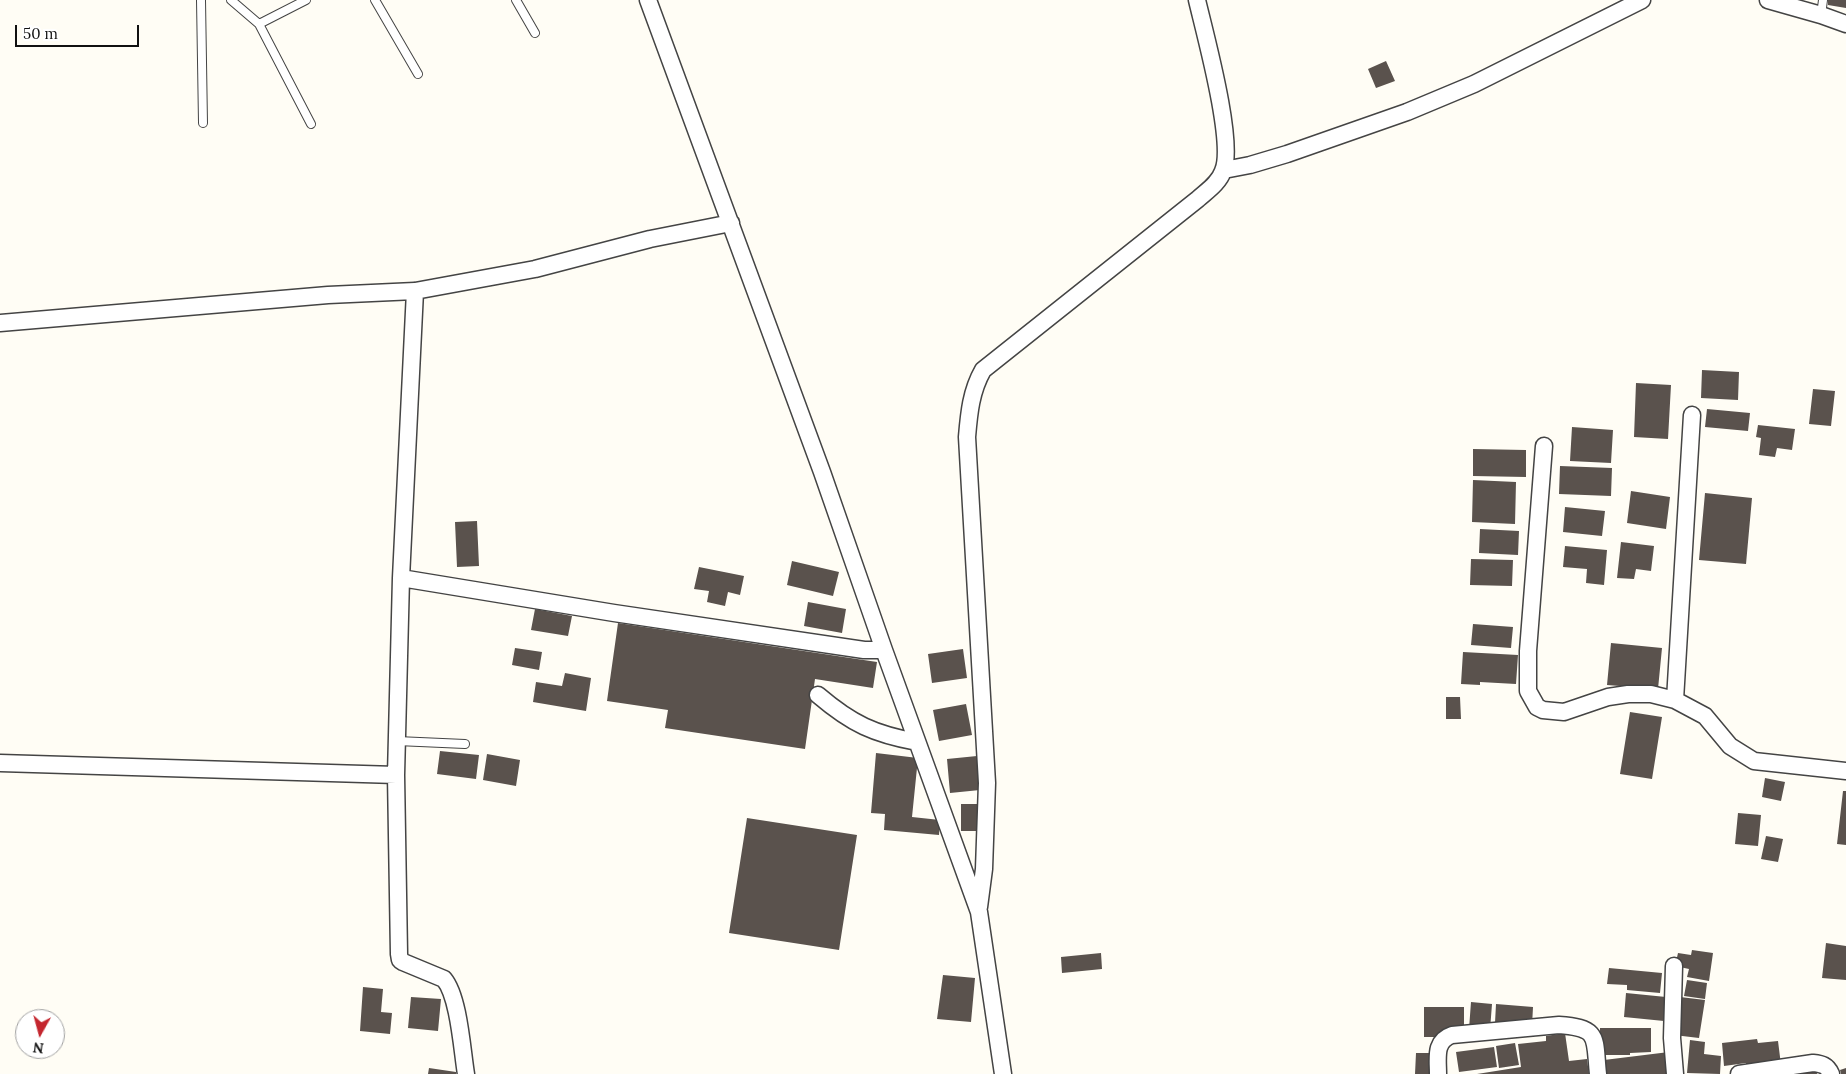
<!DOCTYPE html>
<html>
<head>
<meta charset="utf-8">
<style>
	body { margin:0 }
	#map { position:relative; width:1846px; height:1074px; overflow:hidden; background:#fffdf5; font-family:Lora,serif }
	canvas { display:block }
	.north { position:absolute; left:15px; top:1009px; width:50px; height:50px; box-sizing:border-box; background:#fff; border:1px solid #a0a0a0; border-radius:50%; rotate:187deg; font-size:14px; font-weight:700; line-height:20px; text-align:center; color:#111 }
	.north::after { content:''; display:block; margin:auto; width:18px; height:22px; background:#c4262e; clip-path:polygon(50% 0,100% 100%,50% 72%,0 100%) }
	.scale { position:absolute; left:15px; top:25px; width:124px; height:22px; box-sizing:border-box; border:2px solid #111; border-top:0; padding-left:6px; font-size:15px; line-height:18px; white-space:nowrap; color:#111; -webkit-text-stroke:4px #fff; paint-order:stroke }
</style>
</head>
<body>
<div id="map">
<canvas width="1846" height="1074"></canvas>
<div class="north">N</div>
<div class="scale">50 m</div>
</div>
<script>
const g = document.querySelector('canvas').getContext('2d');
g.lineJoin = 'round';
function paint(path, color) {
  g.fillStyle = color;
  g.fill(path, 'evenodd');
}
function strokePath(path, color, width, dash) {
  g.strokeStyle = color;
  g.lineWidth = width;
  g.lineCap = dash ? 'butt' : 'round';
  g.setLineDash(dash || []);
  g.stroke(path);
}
paint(new Path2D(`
	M1828 0H1846V8L1828 5Z
	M1386 61 1395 81 1376 88 1368 69Z
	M1702 370 1739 372 1738 400 1701 398Z
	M1636 383 1671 385 1668 439 1634 437Z
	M1813 389 1835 391 1831 426 1809 424Z
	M1707 409 1750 413 1748 431 1705 427Z
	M1758 425 1795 429 1792 450 1777 448 1775 457 1759 455 1761 438 1756 437Z
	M1572 427 1613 430 1611 463 1570 461Z
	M1473 449 1526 450V477L1473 476Z
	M1560 466 1612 468 1611 496 1559 494Z
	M1473 480 1516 482 1515 524 1472 522Z
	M1631 491 1670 497 1666 529 1627 523Z
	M1705 493 1752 498 1746 564 1699 560Z
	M1565 507 1605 511 1602 536 1563 532Z
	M477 521 479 566 457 567 455 522Z
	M1480 529 1519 531 1518 555 1479 553Z
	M1621 542 1654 546 1651 571 1636 569 1634 579 1617 578Z
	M1565 546 1607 550 1604 585 1586 583 1587 569 1563 567Z
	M1471 559 1513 560 1512 586 1470 585Z
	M792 561 839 572 833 596 787 585Z
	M699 567 744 576 740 595 728 592 725 606 707 602 709 591 694 589Z
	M808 602 846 609 842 633 804 626Z
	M535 609 572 616 568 636 531 630Z
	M618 623 877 662 873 688 815 679 805 749 665 728 668 710 607 701Z
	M1473 624 1513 627 1511 648 1471 645Z
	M1611 643 1662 648 1658 689 1607 685Z
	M515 648 542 652 539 670 512 665Z
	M963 649 967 678 932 683 928 654Z
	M1463 652 1518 655 1516 684 1480 682V685L1461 684Z
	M565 673 591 678 586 711 533 702 536 682 562 686Z
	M1446 697H1460L1461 719H1446Z
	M966 704 972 735 939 741 933 710Z
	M1630 712 1662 717 1652 779 1620 774Z
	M440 751 479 755 476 779 437 774Z
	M876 753 918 758 912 817 940 820 939 835 884 830 885 814 871 813Z
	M487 754 520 760 516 786 483 780Z
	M977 756 980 790 950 793 947 759Z
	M1765 778 1785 782 1781 801 1762 797Z
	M1843 791H1846V845L1837 844Z
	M961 804H982V831H961Z
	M1738 813 1761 815 1758 846 1735 844Z
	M747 818 857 835 839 950 729 933Z
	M1766 836 1783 839 1778 862 1761 859Z
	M1826 943 1846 946V980L1822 978Z
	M1692 950 1713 953 1709 981 1687 977 1689 969 1675 966 1678 953 1691 955Z
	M1101 953 1102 969 1062 973 1061 957Z
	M1609 968 1662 973 1660 993 1627 990V985L1607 984Z
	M943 975 975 978 971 1022 937 1019Z
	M1687 980 1707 983 1705 999 1684 996Z
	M363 987 383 989 381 1012 392 1013 390 1034 360 1031Z
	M1626 993 1666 997 1664 1021 1624 1017Z
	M411 997 441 999 438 1031 408 1028Z
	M1680 997 1705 1000 1699 1038 1674 1035Z
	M1471 1002 1492 1004 1490 1030 1469 1029Z
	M1496 1004 1533 1007 1532 1026 1495 1023Z
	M1424 1007H1464V1029L1442 1030V1037H1424Z
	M1600 1028H1651V1052L1630 1053V1055H1600Z
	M1565 1033 1569 1061 1587 1059 1589 1074H1477L1521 1067 1518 1044 1546 1041V1036Z
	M1757 1039 1758 1043 1778 1041 1781 1065 1746 1070V1063L1724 1066 1722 1043Z
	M1690 1040 1705 1042 1704 1054 1721 1056 1720 1074 1687 1073Z
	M1515 1043 1519 1065 1499 1068 1496 1046Z
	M1494 1047 1497 1067 1459 1072 1456 1052Z
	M1669 1052 1671 1074H1606L1604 1060Z
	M1416 1053H1432L1431 1074H1415Z
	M1816 1067 1817 1074H1785Z
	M429 1068 456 1072V1074H428Z
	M1846 1068V1074H1841L1840 1070Z`), '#5a524d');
const lane = new Path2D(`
	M201 0 203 123
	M231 0 259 24 306 0
	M375 0 418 74
	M516 0 535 33
	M1821 15 1823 0
	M259 24 311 124
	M397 741 465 744`);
const street = new Path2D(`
	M648 0 822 472 884 650 979 912 1003 1074
	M1768 0 1821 15 1846 24
	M1224 170 1250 165 1287 154 1407 112 1474 84 1642 0
	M415 291 401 578 396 775 399 954 400 960 403 962 444 979C459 997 462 1050 466 1074
	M0 323 328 295 415 291 535 269 650 239 731 223
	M1544 446 1528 651V691L1537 707 1543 710 1564 712 1608 697 1628 694H1651L1675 700 1705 716 1730 746 1754 761 1846 771
	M401 578 614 613 864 650H884
	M818 695C852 724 874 734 917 742
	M1675 700 1692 415
	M0 763 396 775
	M979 907 984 869 987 783 967 437C969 413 971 391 983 370L1198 199C1207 191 1219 183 1223 171 1235 143 1205 34 1197 0
	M1674 966 1672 1038 1675 1074
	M1438 1074C1438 1058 1434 1041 1452 1035L1559 1025C1601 1028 1594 1038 1598 1074
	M1739 1074 1813 1063C1822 1064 1827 1065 1831 1074`);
strokePath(lane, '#444', 10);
strokePath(street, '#444', 19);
strokePath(lane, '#fff', 8);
strokePath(street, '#fff', 16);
</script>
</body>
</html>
